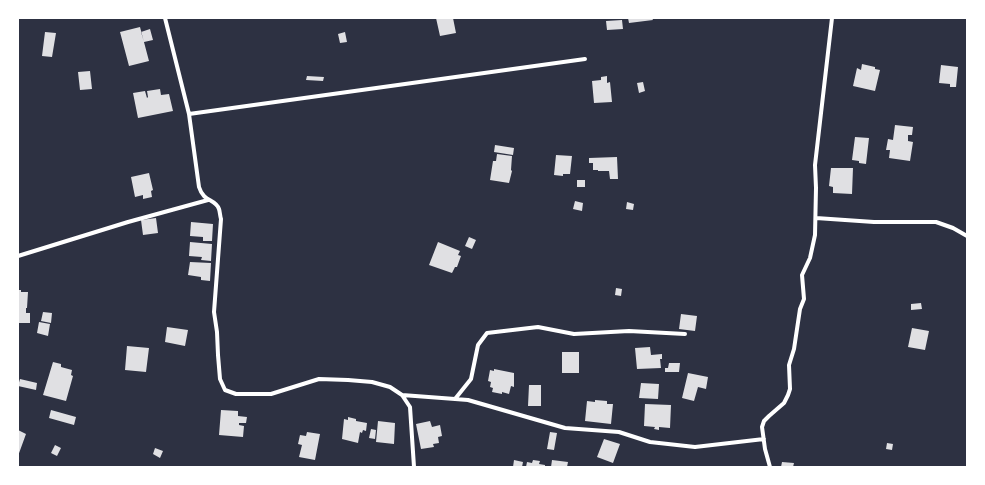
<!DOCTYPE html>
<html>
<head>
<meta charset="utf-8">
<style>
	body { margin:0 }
	#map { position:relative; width:985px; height:485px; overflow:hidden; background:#2d3142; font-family:"Fira Sans Condensed",sans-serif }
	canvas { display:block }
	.frame { position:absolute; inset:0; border:19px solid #fff; pointer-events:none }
</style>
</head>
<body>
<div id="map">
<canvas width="985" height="485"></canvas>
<div class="frame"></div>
</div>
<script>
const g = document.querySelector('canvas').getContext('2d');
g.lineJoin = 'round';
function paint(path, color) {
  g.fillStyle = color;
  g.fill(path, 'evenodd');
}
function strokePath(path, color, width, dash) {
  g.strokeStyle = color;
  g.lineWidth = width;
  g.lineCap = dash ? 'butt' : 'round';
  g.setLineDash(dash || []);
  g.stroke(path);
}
paint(new Path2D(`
	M436 18H453L456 33 440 36Z
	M628 18H652L653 20 629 23Z
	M622 20 623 29 607 30 606 21Z
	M140 27 149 61 129 66 120 32Z
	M150 29 153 40 144 42 141 32Z
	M45 32 56 33 52 57 42 56Z
	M345 32 347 42 340 43 338 34Z
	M862 64 875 67V69L880 70 875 91 853 86 857 68 861 70Z
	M941 65 958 67 956 87H950V84L939 83Z
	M90 71 92 89 80 90 78 72Z
	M307 76 324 77 323 81 306 80Z
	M607 76V83L610 82 612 102 594 103 592 81 601 80V77Z
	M643 82 645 91 639 93 637 83Z
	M160 89 161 95 169 94 173 111 138 118 133 93 145 91 147 98 148 97 147 91Z
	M895 125 913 127 912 135H908V141L913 142 910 161 889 158 890 150H886L888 139 893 140Z
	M855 137 869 138 866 164 859 163V161L852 160Z
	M495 145 514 148 513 155 494 152Z
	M497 154 512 156 511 170 512 171 509 183 490 180 493 161H496Z
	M556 155 572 156 570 174H563V176L554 175Z
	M617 157 618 179H610L609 171H598V170H593V163H589V158Z
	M831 168H853L852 194 833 193V187L829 186Z
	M149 173 153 190 151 191 152 197 143 199V195L135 197 131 177Z
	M577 180H585V187H577Z
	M575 201 583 203 582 211 573 209Z
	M627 202 634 204 633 210 626 209Z
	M156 218 158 233 143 235 141 220Z
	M191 222 213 224 212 241H203V237L190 236Z
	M469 237 476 240 472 249 465 246Z
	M190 242 212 244 211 261 201 260 202 257 189 256Z
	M438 242 460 251 458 255 461 256 457 267H455L452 273 429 265Z
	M190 262 211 263 210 281 201 280V277L188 275Z
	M616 288 622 289 621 296 615 295Z
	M18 290H21V292H28L27 308H26V313H30V323H18Z
	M921 303 922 309 911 310V304Z
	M43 312 52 313 51 323 41 321Z
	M681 314 697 316 695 331 679 329Z
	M39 322 50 324 48 336 37 333Z
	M167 327 188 330 185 346 165 342Z
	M912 328 929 331 925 350 908 347Z
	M127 346 149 348 146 372 125 370Z
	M650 347 651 355 662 354V359H660L661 368 637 369 635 348Z
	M562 352H579V373H562Z
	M53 362 61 364V367L72 370 71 375 73 376 66 401 43 395Z
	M669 363H680L679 372H665V368H668Z
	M494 369 514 373V387L511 386 509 394 502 392V394L492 392 493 388 490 387 491 382 488 381 490 370 494 371Z
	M688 373 708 377 706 389 698 387 694 401 682 398Z
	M20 379 37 383 36 390 18 386Z
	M641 383 659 384 658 399 639 398Z
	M529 385H541V406H528Z
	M595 400 607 401V404H613L611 424 585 421 587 401 595 402Z
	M645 404 671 405 670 428 659 427V430L654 429 655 427 644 426Z
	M51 410 76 417 74 425 49 418Z
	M221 410 238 411V416L247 417 246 423H239V425L244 426 243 437 219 435Z
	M348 417 356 419V421L367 423 366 431 363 430 362 433 360 432 358 443 342 439 344 419 348 420Z
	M378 421 395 423 394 444 376 442Z
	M430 421 432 427 440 425 442 436 438 437 439 443 433 444 434 447 421 449 416 424Z
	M371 429 376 430 375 439 369 438Z
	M18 430 26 434 18 456Z
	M307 432 320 434 315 460 299 457 302 445 298 444 300 435 306 436Z
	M550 432 557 433 554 450 547 449Z
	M604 439 620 444 613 463 597 457Z
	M887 443 893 444 892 450 886 449Z
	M55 445 61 448 57 456 51 453Z
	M155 448 163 451 160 458 153 454Z
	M514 460 523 462 522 467H513Z
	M533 460 540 461 539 464 545 465V467H526L527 462 532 463Z
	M552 460 568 462 567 467H551Z
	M782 462 794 463 793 467H781Z`), '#e0e0e3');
strokePath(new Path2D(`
	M165 18 189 114 199 187C204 203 215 198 219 209 220 212 220 216 221 219L214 312 217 332 218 355 220 379 225 390 236 394H271L319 379 348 380 372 382 390 387 402 395 410 407 414 467
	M189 114 585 59
	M816 218 874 222H936L953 228 967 236
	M18 256 128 222 208 200
	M402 395 455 399 471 379 478 345 487 333 538 327 574 334 629 331 685 334
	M455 399 468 400 565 428 619 432 650 442 695 447 764 439
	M770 467 765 449 762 427 764 421 769 416 784 403 788 395 790 389 789 365 794 349 800 309 804 299 802 275 810 258 815 235 816 188 815 165 832 18`), '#fff', 4);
</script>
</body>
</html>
